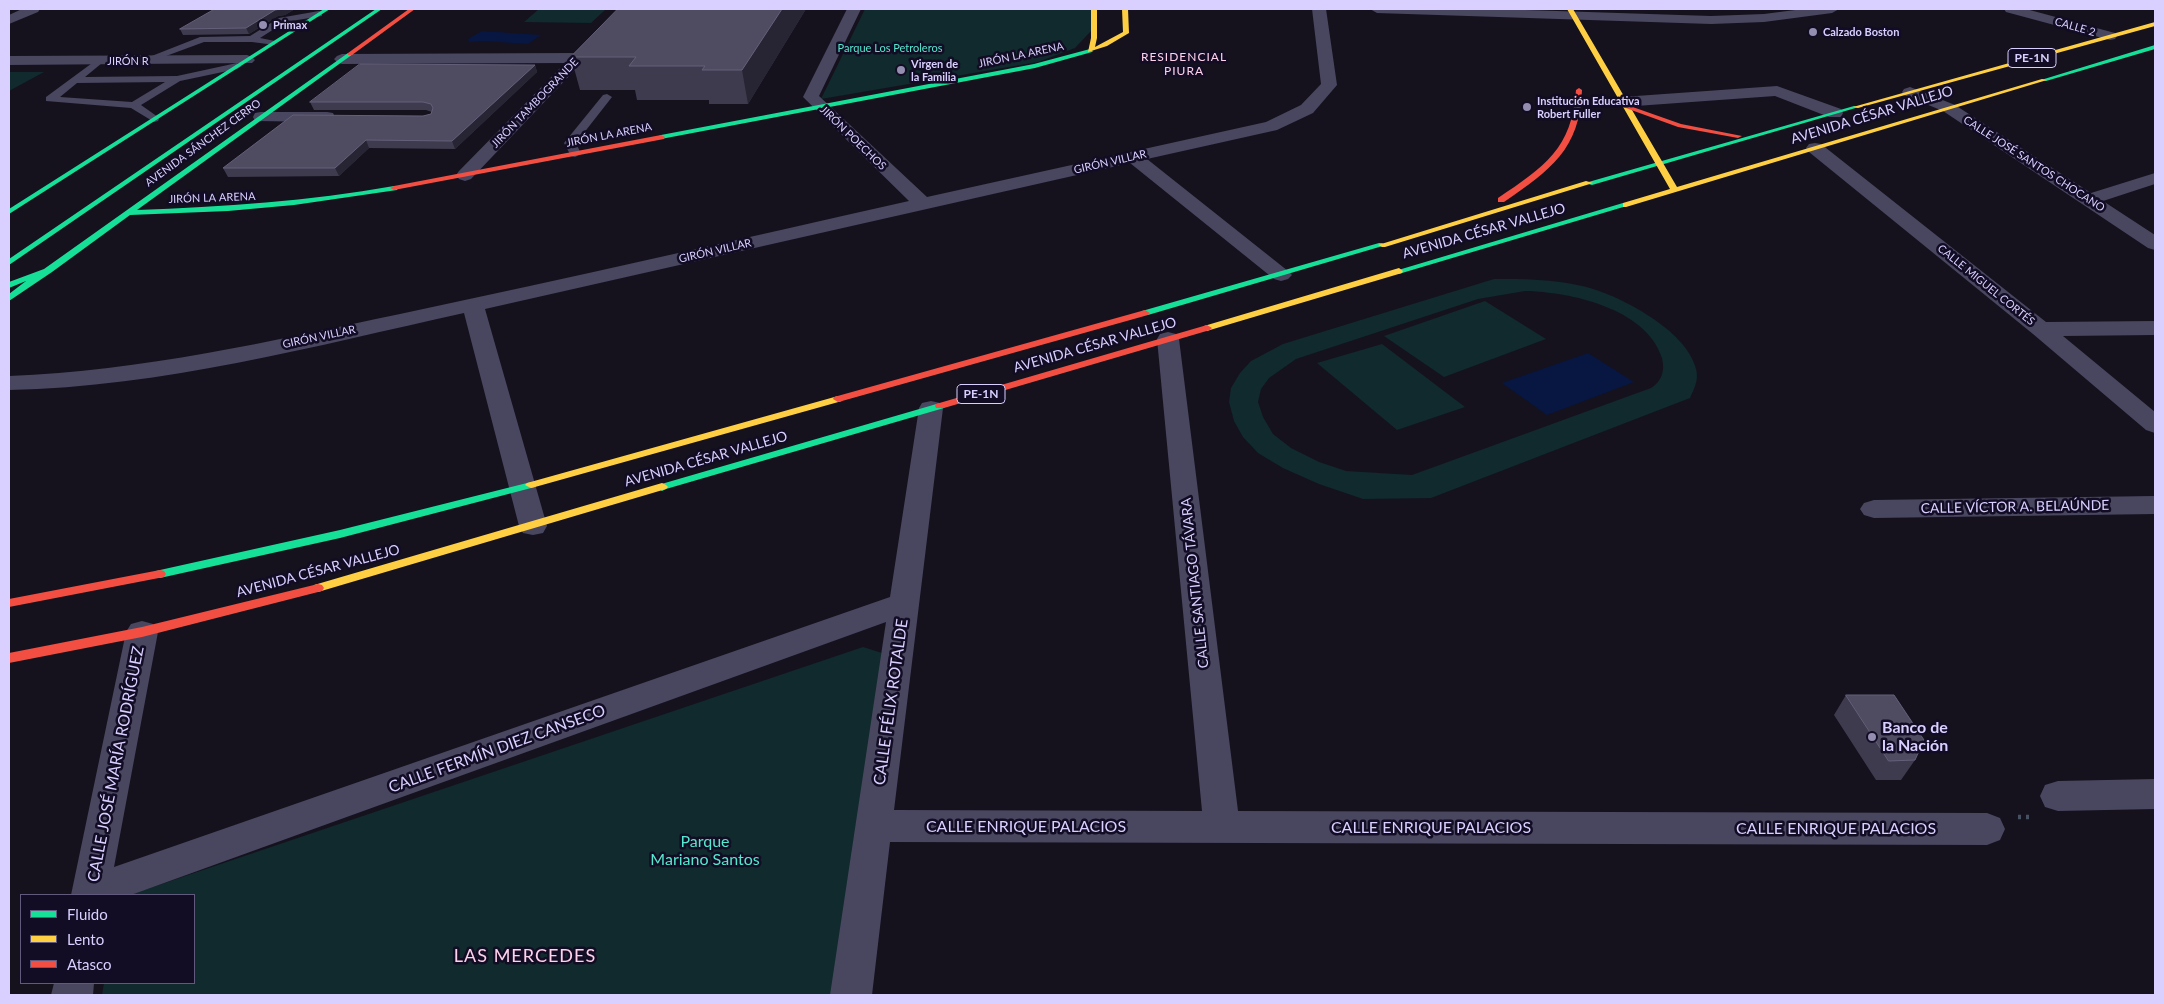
<!DOCTYPE html>
<html>
<head>
<meta charset="utf-8">
<style>
	body { margin:0 }
	#map { position:relative; width:2164px; height:1004px; overflow:hidden; background:#15121e; font-family:Lato,sans-serif }
	canvas { display:block }
	.frame { position:absolute; inset:0; border:10px solid #d9d0ff; pointer-events:none }
	.legend { position:absolute; left:20px; top:894px; width:175px; height:90px; box-sizing:border-box; background:#120c24; border:1px solid #625a7c; margin:0; padding:6px 9px; list-style:none; font-size:15px; color:#d9d0ff }
	.legend li { display:flex; align-items:center; gap:10px; height:25px }
	.legend b { width:25px; border:1px solid #625a7c }
</style>
</head>
<body>
<div id="map">
<canvas width="2164" height="1004"></canvas>
<div class="frame"></div>
<ul class="legend">
<li><b style="height:6px;background:#16e098"></b>Fluido</li>
<li><b style="height:6px;background:#ffcf43"></b>Lento</li>
<li><b style="height:6px;background:#f24e42"></b>Atasco</li>
</ul>
</div>
<script>
const g = document.querySelector('canvas').getContext('2d');
g.lineJoin = 'round';
function paint(path, color) {
  g.fillStyle = color;
  g.fill(path, 'evenodd');
}
function strokePath(path, color, width, dash) {
  g.strokeStyle = color;
  g.lineWidth = width;
  g.lineCap = dash ? 'butt' : 'round';
  g.setLineDash(dash || []);
  g.stroke(path);
}
function drawText(font, color, halo, rows, align = 'center') {
  g.font = font + ' Lato,sans-serif';
  g.lineWidth = 5;
  g.setLineDash([]);
  g.textBaseline = 'middle';
  g.strokeStyle = halo;
  g.fillStyle = color;
  for (const [text, x, y, turn = 0] of rows) {
    g.save();
    g.translate(x, y);
    g.rotate((+turn || 0) * Math.PI / 180);
    g.textAlign = isNaN(turn) ? turn : align;
    if (halo) g.strokeText(text, 0, 0);
    g.fillText(text, 0, 0);
    g.restore();
  }
}
paint(new Path2D(`
	M539 9 605 10 591 23 524 22Z
	M865 9H1091V31L1075 48 1038 62 821 99Z
	M9 72H44L9 91Z
	M1494 279C1523 279 1553 279 1582 286 1618 294 1687 330 1696 369 1699 380 1694 389 1690 398L1431 498 1363 499 1319 484 1283 468 1258 453 1243 437 1234 421 1229 402 1231 388 1240 373 1251 361 1283 344ZM1525 291C1570 292 1646 308 1662 358 1665 371 1662 381 1651 388L1412 475 1346 471 1319 462 1291 448 1273 434 1263 417 1258 402 1261 389 1269 378 1296 359 1478 299Z
	M1485 301 1546 339 1444 377 1384 336Z
	M1382 344 1465 407 1397 430 1317 363Z
	M863 647 882 653 832 995H102L104 983H194V895H129Z`), '#102a2d');
paint(new Path2D(`
	M482 31 541 35 528 44 484 41 469 42 468 39Z
	M1588 353 1634 382 1547 415 1502 383Z`), '#071741');
strokePath(new Path2D(`
	M2018 817H2031`), '#445161', 4.5, [3, 5]);
paint(new Path2D(`
	M319 11 322 12V16L285 22 260 38 275 41V45L252 42H204L147 63 144 64 139 61 200 37 250 36 279 18Z
	M99 58 104 61 102 63 85 77 177 76 237 63 242 66 237 69 180 81 141 105 158 117 159 119 158 121 154 122 131 108 46 101V97ZM165 82 132 102 60 97 77 83Z
	M607 94 612 97 576 143 581 154 575 157 571 156 564 143 603 95Z`), '#494660');
paint(new Path2D(`
	M22 9H40L38 12 9 24V15Z
	M619 9H633L471 179 465 181 459 179 456 175 459 171 565 63 342 64 337 62 334 59 337 56 342 54 574 53Z
	M847 9H861L819 96 927 197 1266 122 1301 105 1321 84 1312 9H1326L1337 85 1313 113 1277 130 1147 159 1288 271 1292 275 1288 279 1281 281 1274 279 1130 163 485 309 547 526 543 533 533 535 523 533 519 526 464 313C314 346 163 387 9 390V376C142 371 271 341 400 314 570 278 740 239 909 201L803 97Z
	M1370 9H1495L1711 16 1764 14 1803 9H1839L1832 13 1764 22 1711 24 1377 13Z
	M2004 9H2026L2115 33 2117 36 2115 39 2110 40 2006 12Z
	M247 55 252 57 255 60 252 63 9 65V56Z
	M1777 86 1841 109 1843 113 1841 117H1829L1775 96 1622 107 1616 105 1614 102 1616 99 1622 97Z
	M1910 87 1955 105 2091 193 2155 173V184L2103 201 2155 235V250L2148 248 1943 111 1904 95 1902 92 1904 89Z
	M261 112H327L333 113 335 117 333 121 327 122 255 121 253 117 255 113Z
	M1815 143 1821 144 2046 322 2155 321V335L2063 336 2155 412V433L2146 430 2033 334 1809 152 1806 148 1809 144Z
	M1168 332 1176 334 1179 339 1238 811 1987 813 2000 818 2005 829 2000 840 1987 845 890 842 872 995H830L886 622 131 895H71L126 632 131 624 142 621 153 624 158 632 114 867 890 597 919 408 922 403 931 401 940 403 943 408 894 810 1202 811 1157 339 1160 334Z
	M2155 496V514L1874 518 1864 515 1860 509 1864 503 1874 500Z
	M2155 779V809L2058 811 2045 807 2040 796 2045 785 2058 781Z
	M54 983H94L93 995H51Z`), '#494660');
paint(new Path2D(`
	M324 9H330L9 214V209Z
	M376 9H382L9 265V259Z
	M2155 45V49L2046 81 2041 80Z
	M1090 49 1093 51 1092 52 1035 68 661 139 657 137 661 135 1034 64Z
	M348 53 353 54 137 210C223 207 309 201 394 186L398 188 397 190 294 205 228 211 130 215 52 272 9 301V294L26 281 9 288V282L44 269Z
	M1854 106 1859 107 1592 185 1585 183Z
	M1623 203 1630 205 1402 273 1399 274 1395 271Z
	M1379 243H1382L1386 245 1148 315H1142L1140 313 1142 311Z
	M940 403 945 406 944 408 666 489 662 491 656 487 658 485Z
	M531 482 537 485 535 487 340 538 160 578 156 577 154 574 156 571 160 570 340 530Z`), '#16e098');
paint(new Path2D(`
	M1091 9H1097V38L1095 47 1123 32 1122 9H1128L1129 33 1107 46 1088 52 1091 38Z
	M1567 9H1573L1677 187 2042 79 2047 80 1626 207H1623V203L1670 189Z
	M2155 22V26L1858 108 1853 107Z
	M1586 181 1593 183 1385 247H1382L1378 245Z
	M1399 268 1403 271 1402 273 1210 330 1207 331 1202 328 1204 326Z
	M838 396 842 397 843 399 842 401 535 487 531 488 525 485 527 483Z
	M662 483 666 485 668 487 666 489 318 592 314 591 312 588 314 585Z`), '#ffcf43');
paint(new Path2D(`
	M409 9H415L352 55H348V53Z
	M1579 88 1582 90C1580 150 1550 170 1504 202H1498V198C1544 167 1572 149 1576 90Z
	M1623 105H1627L1681 124 1742 136 1738 138 1678 127 1623 107Z
	M661 135 665 137 664 139 394 190 390 188 394 186Z
	M1145 310 1150 313 1148 315 842 401 838 402 833 399 834 397Z
	M1207 325 1212 328 1210 330 944 408H936L935 406 936 404Z
	M160 570 164 571 166 574 164 577 9 607V599Z
	M318 584 322 585 324 588 322 591 142 637 9 663V653L142 627Z`), '#f24e42');
paint(new Path2D(`
	M215 9H295L285 15 278 16 249 34 183 35 180 29Z
	M618 9H806L748 104H709V100H637L635 90H580L571 57Z
	M535 65 537 72 455 149 369 148 339 176 228 177 223 168 431 114 432 112 426 110H314L310 102Z
	M1846 695 1915 760 1901 780H1876L1834 715Z`), '#3f3b4e');
paint(new Path2D(`
	M281 9H295L285 15 278 16 249 34 246 28 275 10Z
	M782 9H806L748 104 742 70Z
	M535 65 537 72 455 149 452 141Z
	M366 140 369 148 339 176 335 168Z`), '#272433');
const building = new Path2D(`
	M215 9H281L275 10 246 28 180 29Z
	M618 9H782L742 70H702L705 66H629L636 57H571Z
	M360 64 535 65 452 141 366 140 335 168H223L293 115 423 116 431 114 433 108 431 104 423 102H310Z
	M1846 695H1894L1924 740 1915 760 1889 761Z`);
paint(building, '#4f4b61');
strokePath(building, '#65607a', 1);
for (const [x, y, r, color] of [
	[263,25,5,"#948eb0"],
	[1813,32,5,"#948eb0"],
	[901,70,5,"#948eb0"],
	[1527,107,5,"#948eb0"],
	[1872,737,5,"#948eb0"]
]) {
  const dot = new Path2D();
  dot.arc(x, y, r, 0, 2 * Math.PI);
  g.fillStyle = color;
  g.fill(dot);
  strokePath(dot, '#120c24', 2);
}
drawText('bold 11px', '#d9d0ff', '#120c24', [
	["Primax",273,25],
	["Calzado Boston",1823,32],
	["Virgen de",911,64],
	["la Familia",911,77],
	["Institución Educativa",1537,101],
	["Robert Fuller",1537,114]
], 'left');
drawText('11px', '#d9d0ff', '#120c24', [
	["CALLE 2",2075,27,16],
	["JIRÓN LA ARENA",1021,55,-12],
	["JIRÓN R",128,61],
	["JIRÓN TAMBOGRANDE",535,103,-46],
	["JIRÓN LA ARENA",609,135,-11],
	["JIRÓN POECHOS",853,138,44],
	["AVENIDA SÁNCHEZ CERRO",203,143,-36],
	["GIRÓN VILLAR",1110,162,-13],
	["CALLE JOSÉ SANTOS CHOCANO",2034,164,33],
	["JIRÓN LA ARENA",212,198,-2],
	["GIRÓN VILLAR",715,251,-13],
	["CALLE MIGUEL CORTÉS",1986,285,39],
	["GIRÓN VILLAR",319,337,-12]
]);
drawText('11px', '#53e8cf', '#120c24', [
	["Parque Los Petroleros",890,48]
]);
g.letterSpacing = '1px';
drawText('12px', '#ffd2eb', '#120c24', [
	["RESIDENCIAL",1184,57],
	["PIURA",1184,71]
]);
g.letterSpacing = '0px';
for (const [x, y, w] of [
	[2032,58,48],
	[981,394,48]
]) {
  const box = new Path2D();
  box.roundRect(x - w / 2, y - 9.5, w, 19, 4);
  g.fillStyle = '#120c24';
  g.fill(box);
  strokePath(box, '#d9d0ff', 1);
}
drawText('bold 12px', '#d9d0ff', null, [
	["PE-1N",2032,58],
	["PE-1N",981,394]
]);
drawText('14px', '#d9d0ff', '#120c24', [
	["AVENIDA CÉSAR VALLEJO",1872,115,-17],
	["AVENIDA CÉSAR VALLEJO",1484,231,-16],
	["AVENIDA CÉSAR VALLEJO",1095,345,-16],
	["AVENIDA CÉSAR VALLEJO",706,459,-16],
	["CALLE VÍCTOR A. BELAÚNDE",2015,507,-1],
	["AVENIDA CÉSAR VALLEJO",318,571,-15],
	["CALLE SANTIAGO TÁVARA",1195,583,-96]
]);
drawText('16px', '#d9d0ff', '#120c24', [
	["CALLE FÉLIX ROTALDE",891,702,-82],
	["CALLE FERMÍN DIEZ CANSECO",497,749,-20],
	["CALLE JOSÉ MARÍA RODRÍGUEZ",116,764,-79],
	["CALLE ENRIQUE PALACIOS",1026,827],
	["CALLE ENRIQUE PALACIOS",1431,828],
	["CALLE ENRIQUE PALACIOS",1836,829]
]);
drawText('bold 16px', '#d9d0ff', '#120c24', [
	["Banco de",1882,728],
	["la Nación",1882,746]
], 'left');
drawText('16px', '#53e8cf', '#120c24', [
	["Parque",705,842],
	["Mariano Santos",705,860]
]);
g.letterSpacing = '1px';
drawText('18px', '#ffd2eb', '#120c24', [
	["LAS MERCEDES",525,956]
]);
g.letterSpacing = '0px';
</script>
</body>
</html>
